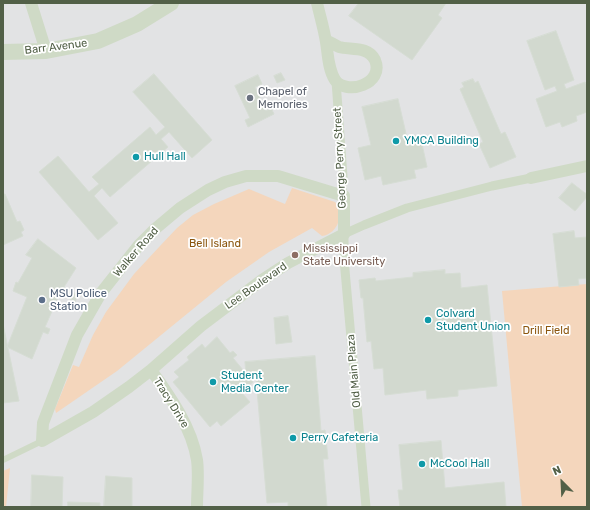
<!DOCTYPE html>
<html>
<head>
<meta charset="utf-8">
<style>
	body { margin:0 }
	#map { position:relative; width:590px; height:510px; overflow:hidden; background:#f1f1f3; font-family:Rubik,sans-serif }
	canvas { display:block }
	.frame { position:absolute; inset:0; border:4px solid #526047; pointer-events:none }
	.north { position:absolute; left:542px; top:462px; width:40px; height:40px; -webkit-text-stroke:3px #fff; paint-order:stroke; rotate:336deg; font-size:11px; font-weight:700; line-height:16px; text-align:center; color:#526047 }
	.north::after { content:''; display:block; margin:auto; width:14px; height:18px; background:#526047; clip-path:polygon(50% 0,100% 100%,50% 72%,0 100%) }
</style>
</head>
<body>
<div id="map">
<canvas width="590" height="510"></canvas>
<div class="frame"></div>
<div class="north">N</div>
</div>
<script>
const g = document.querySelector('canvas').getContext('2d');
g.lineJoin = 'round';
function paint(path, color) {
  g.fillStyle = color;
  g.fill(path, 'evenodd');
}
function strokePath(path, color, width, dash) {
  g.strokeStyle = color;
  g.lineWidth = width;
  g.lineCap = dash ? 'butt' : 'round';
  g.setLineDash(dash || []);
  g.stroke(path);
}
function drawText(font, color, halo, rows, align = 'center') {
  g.font = font + ' Rubik,sans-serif';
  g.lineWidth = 3.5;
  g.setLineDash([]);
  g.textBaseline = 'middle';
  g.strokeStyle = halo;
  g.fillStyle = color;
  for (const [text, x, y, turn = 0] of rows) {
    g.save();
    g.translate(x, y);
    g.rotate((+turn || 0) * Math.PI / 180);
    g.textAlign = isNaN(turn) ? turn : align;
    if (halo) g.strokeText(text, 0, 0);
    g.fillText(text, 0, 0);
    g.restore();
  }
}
paint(new Path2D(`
	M3 3H587V507H3Z`), '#e2e3e4');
paint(new Path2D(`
	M292 188 335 202C345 213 338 234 322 236L312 228 269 252 226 282 117 371 56 413 55 409 73 365 79 367 93 335 106 312 134 274 160 246 177 228 193 215 214 204 249 189 285 204Z
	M587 284V507H522L502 291Z
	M10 468 6 507H3V471Z`), '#f4d6bc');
const building = new Path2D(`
	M359 3H446L438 15 442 18 412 60 349 16Z
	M556 31 574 80 564 84 566 89 585 82 587 86V112L576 116 577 121 562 127 560 122 546 127 536 99 557 91 555 86 545 90 527 41Z
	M281 73 285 80 277 83 274 76Z
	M154 74 212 140 192 158 169 132 161 139 168 147 110 197 102 188 94 196 118 223 98 240 39 172 58 156 89 192 99 184 92 177 150 127 156 135 165 127 133 92Z
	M258 75 262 84 255 87 266 111 271 108 274 114 248 127 245 120 250 118 235 86Z
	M473 79 475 83 478 81 501 134 505 132 516 157 490 168 479 144 483 142 460 89 464 87 462 83Z
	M398 99 407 138 420 135 427 167 414 170 416 178 383 185 381 176 365 180 358 148 371 145 362 107Z
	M572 183 585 193H587V197L575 211 559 198Z
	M3 194H5L17 222 20 221 24 230 21 232 23 236 3 245Z
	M574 231 575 238 587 237V278L578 279 579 285 559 287 553 234Z
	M38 239 76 268 64 287 78 295 75 302 60 293 45 327 50 329 48 334 43 332 32 359 7 347 27 297 13 291 16 282 18 283 32 258 26 255Z
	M445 270V274L460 273 461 288 487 285 497 386 458 390V396L427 399 426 390 385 395 383 368 374 369 371 341 367 342 363 298H361L359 280 375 278 376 281 413 277V273Z
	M288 316 292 342 276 344 274 318Z
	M3 324 19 401 3 403Z
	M217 337 230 353 233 351 237 355 233 358 253 382 241 392 250 402 221 426 217 421 210 427 173 382 179 377 174 372 189 360 187 357 202 344 205 348Z
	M315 356 321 431 325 430 328 459H323L327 507H288V502L267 503 256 379 250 378 246 374 245 362Z
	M441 441 445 488 504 482 506 507H400L398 490H403L399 445Z
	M32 475 63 477 62 507H31Z
	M106 476 132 478V507H104Z
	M68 502 100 503V507H68Z`);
paint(building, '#d2d9cf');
strokePath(building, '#d6ddd4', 1);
strokePath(new Path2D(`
	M343 177 344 196
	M3 460 42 441`), '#cfdac6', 6);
strokePath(new Path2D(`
	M336 81 343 177
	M366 507 344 259V234L364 225 407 208 492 186 531 178`), '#cfdac6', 9);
strokePath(new Path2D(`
	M31 3 46 51
	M317 3C320 16 324 29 326 42 328 54 328 69 335 80 346 96 385 84 375 60 368 46 351 50 339 47 335 45 330 42 326 40
	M246 176H278L344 196V234L288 263 262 280 201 326 151 370 129 387 93 412 42 441 43 423 77 335 101 293 139 245 155 229 180 208 208 190 225 182Z
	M531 178 587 166
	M151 370C170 396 192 428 197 460 199 474 197 493 197 507`), '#cfdac6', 12);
strokePath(new Path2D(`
	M3 52 46 51 98 41 137 24 171 3`), '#cfdac6', 16);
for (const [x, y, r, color] of [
	[250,98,4,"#6b7280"],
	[396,141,4,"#0f9aa8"],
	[136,157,4,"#0f9aa8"],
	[295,255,4,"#8d6e63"],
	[42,300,4,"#5c6f8a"],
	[428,320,4,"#0f9aa8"],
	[213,382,4,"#0f9aa8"],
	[293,438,4,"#0f9aa8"],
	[422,464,4,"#0f9aa8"]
]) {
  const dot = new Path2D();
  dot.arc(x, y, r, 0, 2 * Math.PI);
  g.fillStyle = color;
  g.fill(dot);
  strokePath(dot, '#fff', 1.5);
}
drawText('11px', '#526047', '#fff', [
	["Barr Avenue",56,47,-7],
	["George Perry Street",340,158,-93],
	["Walker Road",136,252,-49],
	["Lee Boulevard",256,286,-35],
	["Old Main Plaza",354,371,-95],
	["Tracy Drive",171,403,58]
]);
drawText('11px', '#5b616d', '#fff', [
	["Chapel of",258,92],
	["Memories",258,105]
], 'left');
drawText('11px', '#0d838f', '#fff', [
	["YMCA Building",404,141],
	["Hull Hall",144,157],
	["Colvard",436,314],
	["Student Union",436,327],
	["Student",221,376],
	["Media Center",221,389],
	["Perry Cafeteria",301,438],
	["McCool Hall",430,464]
], 'left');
drawText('11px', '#8b560e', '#fff', [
	["Bell Island",215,244],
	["Drill Field",546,331]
]);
drawText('11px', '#785e54', '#fff', [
	["Mississippi",303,249],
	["State University",303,262]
], 'left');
drawText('11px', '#4e5e75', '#fff', [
	["MSU Police",50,294],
	["Station",50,307]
], 'left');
</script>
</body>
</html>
